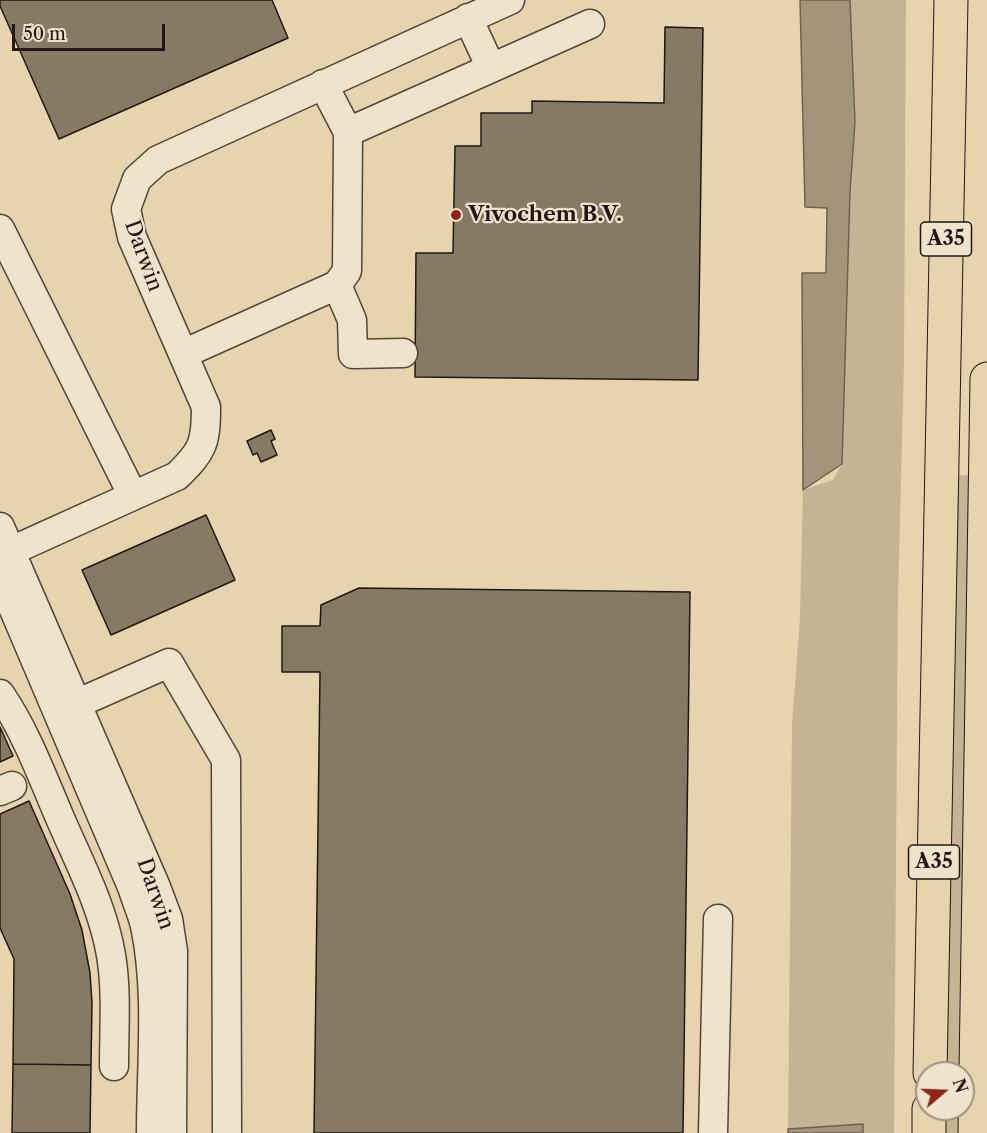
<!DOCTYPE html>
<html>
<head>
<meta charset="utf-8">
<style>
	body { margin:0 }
	#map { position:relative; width:987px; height:1133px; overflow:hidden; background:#e6d4af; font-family:"Libre Caslon Text",serif }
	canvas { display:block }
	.north { position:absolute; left:915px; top:1061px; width:60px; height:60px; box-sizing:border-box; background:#efe3cb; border:2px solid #9d9181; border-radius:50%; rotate:71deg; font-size:16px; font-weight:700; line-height:24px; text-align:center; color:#221712 }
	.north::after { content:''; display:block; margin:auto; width:21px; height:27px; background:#8f2418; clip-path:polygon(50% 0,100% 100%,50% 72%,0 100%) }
	.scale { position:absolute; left:12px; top:24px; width:153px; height:27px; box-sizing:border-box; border:3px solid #221712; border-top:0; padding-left:8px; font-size:18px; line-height:21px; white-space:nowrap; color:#221712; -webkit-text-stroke:4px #efe3cb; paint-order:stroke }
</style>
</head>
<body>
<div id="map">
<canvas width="987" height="1133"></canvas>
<div class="north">N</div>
<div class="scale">50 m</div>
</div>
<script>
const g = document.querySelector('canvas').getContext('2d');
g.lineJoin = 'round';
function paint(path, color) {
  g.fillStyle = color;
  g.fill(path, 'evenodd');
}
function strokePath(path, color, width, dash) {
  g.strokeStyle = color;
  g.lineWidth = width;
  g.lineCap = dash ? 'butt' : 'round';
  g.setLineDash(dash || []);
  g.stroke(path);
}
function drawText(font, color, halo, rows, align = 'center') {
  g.font = font + ' "Libre Caslon Text",serif';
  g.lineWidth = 4.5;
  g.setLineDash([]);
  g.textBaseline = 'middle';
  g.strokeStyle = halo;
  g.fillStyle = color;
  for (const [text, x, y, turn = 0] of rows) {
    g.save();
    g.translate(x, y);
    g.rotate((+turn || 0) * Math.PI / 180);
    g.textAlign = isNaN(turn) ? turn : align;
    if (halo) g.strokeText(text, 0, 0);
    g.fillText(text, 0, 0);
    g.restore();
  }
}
paint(new Path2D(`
	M850 0H906L904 362 898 597 894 1133H863L862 1124 788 1129 792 724 800 617 803 490 833 480 842 464 850 192 855 122Z
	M975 475 962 1073H933L943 476Z
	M932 1109H961V1133H932Z`), '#c5b494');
const water = new Path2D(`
	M800 0H850L855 122 850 192 842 464 803 490 802 273H826L827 208 805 207Z
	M863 1124V1133H788V1129Z`);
paint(water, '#a3947a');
strokePath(water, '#6f6250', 1.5);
const building = new Path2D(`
	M0 0H272L288 38 59 139 0 6Z
	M665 27 703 28 698 380 415 377 416 253H453L455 146H481V113H532V101L664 103Z
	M271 430 275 439 271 441 277 455 261 462 257 453 253 455 247 441Z
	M206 515 235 580 111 635 82 570Z
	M359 588 690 592 683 1133H314L320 672H282V626H320L321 605Z
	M0 727 13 756 0 762Z
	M29 801 70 894 82 930 90 973 92 1003 91 1065 13 1064 14 959 0 928V814Z
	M13 1064 91 1065 90 1133H12Z`);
paint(building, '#887964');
strokePath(building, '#221712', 1.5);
const minor = new Path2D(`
	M468 18 491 68
	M323 84 348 132
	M0 229 133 496
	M337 285 352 320 353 354 403 353
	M183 354 337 285 347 271 348 132 590 24
	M0 527 156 887 168 919 173 951 172 1133
	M0 556 177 476C203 451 206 443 206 407L132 237 126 209 137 179 158 160 510 0
	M0 577 132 887C136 900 142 913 145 926 159 993 151 1065 151 1133
	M0 694C26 732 42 776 60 818 79 862 103 907 111 955 117 991 114 1029 114 1066
	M58 712 169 663 226 760 227 1133
	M0 791 12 786
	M713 1133 718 919`);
const highway = new Path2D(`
	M930 1073 951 0
	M929 1133V1109
	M975 1133 987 379`);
strokePath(minor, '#534639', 31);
strokePath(highway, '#221712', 35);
strokePath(minor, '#efe3cb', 28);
strokePath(highway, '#e6d4af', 33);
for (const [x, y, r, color] of [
	[456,215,6,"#8f2418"]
]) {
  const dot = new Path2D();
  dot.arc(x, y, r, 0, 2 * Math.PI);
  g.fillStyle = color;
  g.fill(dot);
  strokePath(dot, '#efe3cb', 2);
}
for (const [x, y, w] of [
	[946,239,51],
	[934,862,51]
]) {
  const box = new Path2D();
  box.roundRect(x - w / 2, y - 17, w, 34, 4.5);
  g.fillStyle = '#efe3cb';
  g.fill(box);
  strokePath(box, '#221712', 1.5);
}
drawText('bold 20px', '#221712', null, [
	["A35",946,239],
	["A35",934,862]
]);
drawText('bold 21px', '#221712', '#efe3cb', [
	["Vivochem B.V.",468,215]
], 'left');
drawText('21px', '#221712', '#efe3cb', [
	["Darwin",143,256,70],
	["Darwin",155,894,71]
]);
</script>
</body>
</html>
